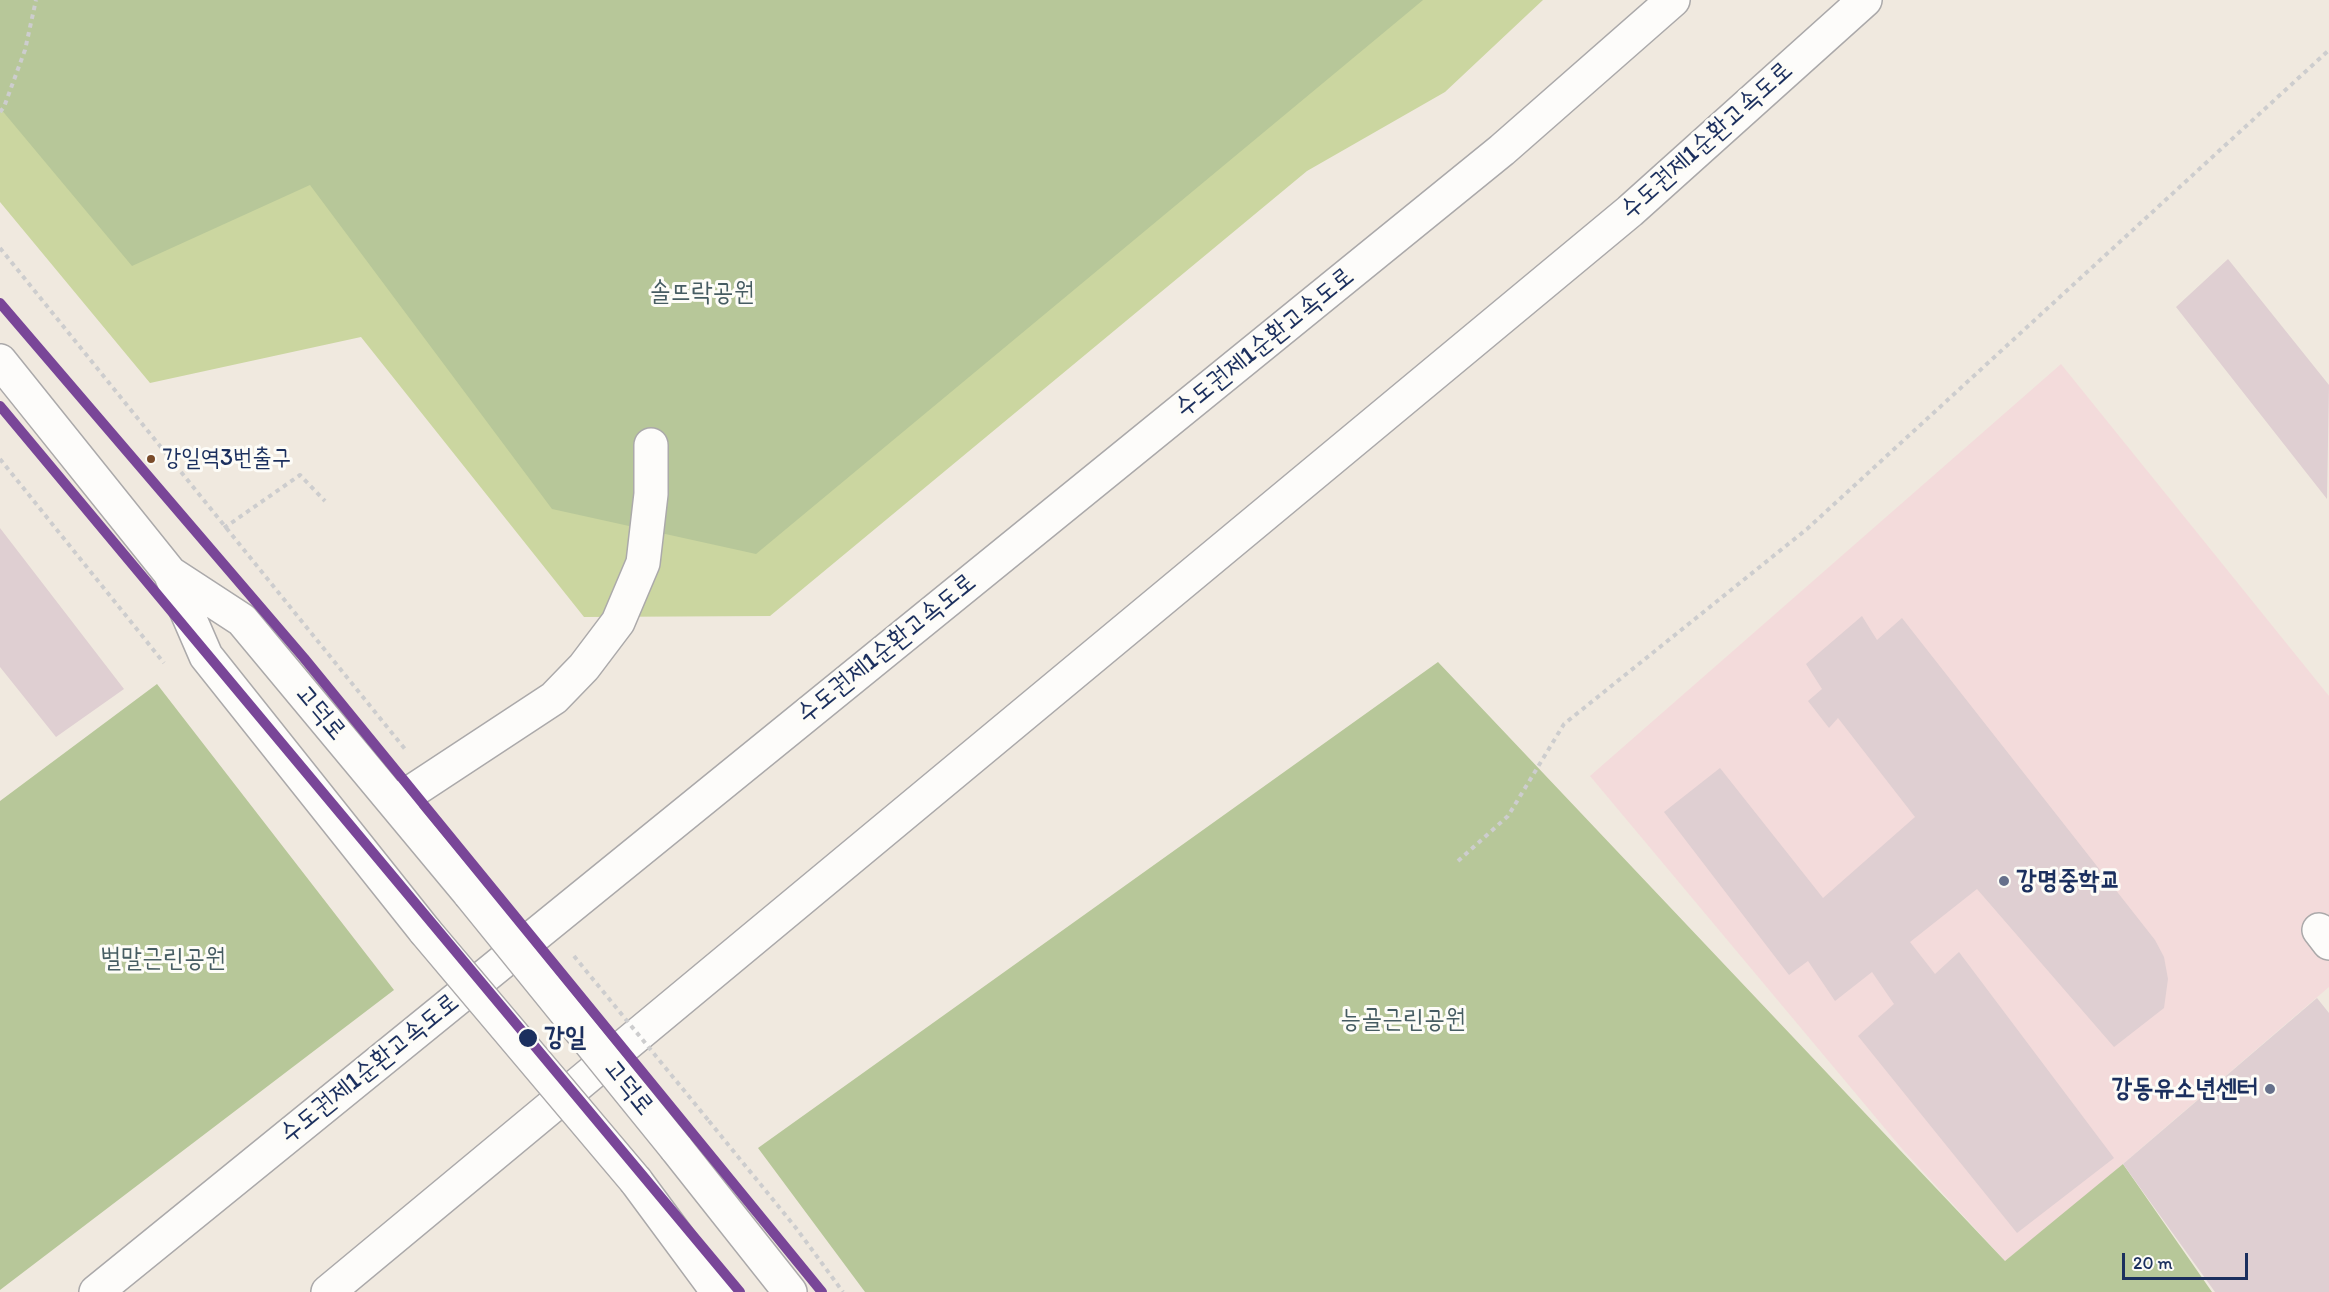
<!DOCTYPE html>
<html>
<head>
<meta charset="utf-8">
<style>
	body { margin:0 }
	#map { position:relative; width:2329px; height:1292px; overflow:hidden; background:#f0e9df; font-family:Itim,sans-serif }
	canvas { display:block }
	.scale { position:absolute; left:2122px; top:1253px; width:126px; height:27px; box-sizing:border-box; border:3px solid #1b2f5e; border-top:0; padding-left:8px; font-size:18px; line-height:21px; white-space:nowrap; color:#1b2f5e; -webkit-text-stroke:4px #fdfcf7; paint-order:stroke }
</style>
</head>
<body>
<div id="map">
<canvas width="2329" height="1292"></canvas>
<div class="scale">20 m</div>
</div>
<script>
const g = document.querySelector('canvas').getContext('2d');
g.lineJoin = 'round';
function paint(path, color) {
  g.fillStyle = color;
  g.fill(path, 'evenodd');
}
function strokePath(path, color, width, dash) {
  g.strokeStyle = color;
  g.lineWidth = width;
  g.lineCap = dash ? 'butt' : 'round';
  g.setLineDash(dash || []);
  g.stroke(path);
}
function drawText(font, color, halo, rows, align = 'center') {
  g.font = font + ' Itim,"Poor Story",sans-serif';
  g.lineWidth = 6;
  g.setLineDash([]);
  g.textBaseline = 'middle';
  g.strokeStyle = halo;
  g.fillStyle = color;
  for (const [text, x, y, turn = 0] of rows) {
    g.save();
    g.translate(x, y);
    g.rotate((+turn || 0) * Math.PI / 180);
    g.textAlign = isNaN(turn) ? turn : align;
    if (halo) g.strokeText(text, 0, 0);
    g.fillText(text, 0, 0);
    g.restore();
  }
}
paint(new Path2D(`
	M2061 364 2329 696V987L2061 1217 2005 1261 1903 1150 1590 776Z`), '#f3dbdb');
paint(new Path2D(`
	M0 0H1543L1445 92 1307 171 770 616 584 617 361 337 150 383 0 202Z`), '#cbd6a0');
paint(new Path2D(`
	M0 0H1423L756 554 552 509 310 185 132 266 0 108Z
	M1438 662 2005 1261 2123 1164 2212 1292H865L758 1148Z
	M157 684 394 990 0 1290V801Z`), '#b7c799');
paint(new Path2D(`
	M2228 259 2329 385 2327 499 2176 307Z
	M0 528 124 689 56 737 0 667Z
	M1862 616 1877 640 1902 618 2155 940 2164 957 2168 979 2164 1008 2114 1047 1977 889 1910 942 1935 974 1959 952 2114 1158 2017 1233 1858 1036 1894 1004 1872 972 1835 1001 1808 961 1789 975 1664 812 1720 768 1823 898 1915 817 1838 718 1829 728 1808 701 1822 689 1806 664Z
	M2317 998 2329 1013V1292H2215L2123 1164Z`), '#dfcfd2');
const minor = new Path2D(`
	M396 802 554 698 584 667 618 622 643 563 651 494V445
	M2319 930 2329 943`);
const major = new Path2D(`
	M0 361 170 573 206 656 425 931
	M170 573 242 620 470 894
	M676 1148 790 1292
	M636 1181 718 1292`);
const highway = new Path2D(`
	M96 1292 1502 150 1673 0
	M328 1292 1630 211 1865 0`);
strokePath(minor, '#aba9aa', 36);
strokePath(major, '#aba9aa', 36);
strokePath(highway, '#aba9aa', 36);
strokePath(new Path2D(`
	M0 112 4 107 25 50 36 0
	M0 248 405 749
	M0 459 164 663
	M224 528 300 475 325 501
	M1458 861 1508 816 1564 724 1807 529 2329 50
	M709 1121 796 1228 843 1292`), '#cdcdce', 4, [4.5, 4.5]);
strokePath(minor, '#fdfcfa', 33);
strokePath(major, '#fdfcfa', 33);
strokePath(highway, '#fdfcfa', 33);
const majorBridge = new Path2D(`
	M470 894 676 1148
	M425 931 636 1181`);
strokePath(majorBridge, '#aba9aa', 36, []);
strokePath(new Path2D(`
	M574 956 709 1121`), '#cdcdce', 4, [4.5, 4.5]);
strokePath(majorBridge, '#fdfcfa', 33);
strokePath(new Path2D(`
	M0 303 304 658 822 1292
	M0 406 740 1292`), '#794698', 10);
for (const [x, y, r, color] of [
	[151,459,5,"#7a4b2a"],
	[2004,881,6,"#66708b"],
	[528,1038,10,"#1b2f5e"],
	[2270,1089,6,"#66708b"]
]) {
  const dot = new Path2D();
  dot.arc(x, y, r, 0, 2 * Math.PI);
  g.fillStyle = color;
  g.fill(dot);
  strokePath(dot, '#fdfcf7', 2);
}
drawText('24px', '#1b2f5e', '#fdfcf7', [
	["강일역3번출구",162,459]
], 'left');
drawText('26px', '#1b2f5e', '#fdfcf7', [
	["수도권제1순환고속도로",1707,141,-42],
	["수도권제1순환고속도로",1265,343,-39],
	["수도권제1순환고속도로",887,649,-39],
	["고덕로",320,713,50],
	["수도권제1순환고속도로",370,1069,-39],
	["고덕로",628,1088,51]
]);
drawText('26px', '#465c62', '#fdfcf7', [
	["솔뜨락공원",702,293],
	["벌말근린공원",163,959],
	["능골근린공원",1403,1020]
]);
drawText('bold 26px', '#1b2f5e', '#fdfcf7', [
	["강명중학교",2016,881],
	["강동유소년센터",2258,1089,"right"]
], 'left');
drawText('bold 26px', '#1b2f5e', '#fdfcf7', [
	["강일",544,1038]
], 'left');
</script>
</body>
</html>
